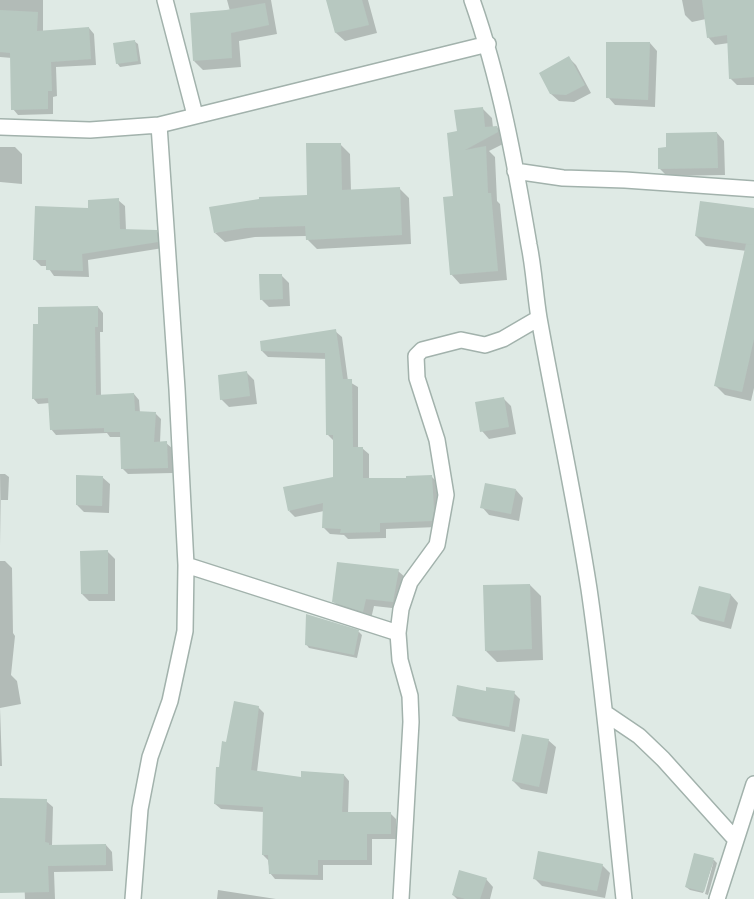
<!DOCTYPE html>
<html>
<head>
<meta charset="utf-8">
<style>
	body { margin:0 }
	canvas { display:block; background:#dfeae5 }
</style>
</head>
<body>
<canvas width="754" height="899"></canvas>
<script>
const g = document.querySelector('canvas').getContext('2d');
g.lineJoin = 'round';
function paint(path, color) {
  g.fillStyle = color;
  g.fill(path, 'evenodd');
}
function strokePath(path, color, width, dash) {
  g.strokeStyle = color;
  g.lineWidth = width;
  g.lineCap = dash ? 'butt' : 'round';
  g.setLineDash(dash || []);
  g.stroke(path);
}
paint(new Path2D(`
	M0 0H43V32L89 28 94 34 96 65 56 67 57 96 53 97V114L18 115 13 109 12 58 0 57Z
	M227 0H271L277 34 239 41 241 67 203 70 194 61 230 11Z
	M328 0H368L377 33 345 41 336 33Z
	M682 0H754V85H737L730 78 729 43 715 45 708 37 706 19 692 22 685 15Z
	M134 41 138 44 141 64 120 67 117 63Z
	M650 43 657 51 655 107 615 105 608 97Z
	M569 58 576 65 591 93 574 102 559 101 551 94Z
	M482 108 492 118 493 128 497 127 506 137 507 142 489 151 495 157 497 201 500 204 507 280 460 284 451 274 458 132Z
	M717 133 724 141 725 175 667 176 659 168Z
	M340 144 350 154 351 191 399 188 409 198 411 244 317 249 307 239V236L255 237 225 242 215 233 308 197Z
	M0 147H15L22 154V184L0 182Z
	M118 200 125 206 126 230 156 231 163 237V248L88 260 89 277 54 276 47 266H41L35 260 90 209Z
	M754 210V388L751 401 725 395 715 385 747 251 706 246 696 236Z
	M281 275 289 283 290 306 269 307 262 300Z
	M98 307 103 313V332H100L101 396 134 394 139 400 140 413 156 414 161 419 160 443H166L172 448 173 473 128 474 122 468 121 437H110L107 433 56 435 51 429 50 403 38 404 33 398Z
	M335 331 342 337 348 381 358 387V448H362L369 454V479H407L431 476 438 483V527L386 529V538L348 539 344 535 330 534 324 528V511L295 517 289 511 334 478V441L328 435 327 359 268 357 262 351Z
	M247 373 254 380 257 404 229 407 221 399Z
	M504 399 511 406 516 434 489 439 482 431Z
	M0 474H5L9 477 8 500H1V546Z
	M102 477 110 484 109 513 84 512 77 505Z
	M516 490 523 498 519 521 489 515 482 507Z
	M107 551 115 559V601H89L82 594Z
	M0 561H5L12 568 13 633 15 636 11 675 17 681 21 704 0 708 2 766H0Z
	M398 571 406 578 401 609 374 606 371 619 341 609 334 602Z
	M530 585 541 596 543 660 497 662 486 651Z
	M700 587 731 595 738 603 731 629 700 621 693 614Z
	M359 632 362 635 357 658 309 648 306 644Z
	M487 692 514 693 520 699 515 732 459 721 453 715Z
	M258 707 264 713 257 772 302 778 344 775 349 781 348 814 390 813 396 819V839H372V865H323V880L275 879 270 873 268 860 263 855 264 812 221 809 215 804 227 743Z
	M548 740 556 747 547 794 521 789 513 781Z
	M0 799 46 801 53 807 52 846 106 845 112 852 113 871 54 872 55 899H25L24 878 0 880Z
	M695 855 714 860 703 893 690 890 686 887Z
	M714 860 717 863 708 895 705 894Z
	M602 865 610 873 605 898 542 886 534 878Z
	M486 879 493 887 490 899H457L453 895Z
	M218 890 276 899H217Z`), '#0003');
paint(new Path2D(`
	M326 0H362L369 25 335 33Z
	M702 0H754V77L729 79 727 35 707 38Z
	M265 3 269 25 231 33 232 58 193 61 190 13 226 10Z
	M0 10 38 12 37 31 89 27 91 59 51 62 52 91H48V109L11 110 10 53 0 52Z
	M135 40 138 61 116 64 113 43Z
	M606 42H650L648 100 606 98Z
	M569 56 585 85 566 95 550 94 539 73Z
	M483 107 485 127 497 126 498 132 465 150 486 146 488 193H491L498 271 450 275 443 197 453 196 447 133 457 131 454 110Z
	M717 132 718 168 658 169V148L666 147V133Z
	M306 143H341L342 190 400 187 402 235 306 240 305 226 245 228 214 233 209 207 259 199V197L307 195Z
	M119 198 120 229 157 230 158 242 82 254 83 271 46 270V260H33L35 206 88 208V200Z
	M700 201 754 208V245L695 236Z
	M746 244 754 245V339L742 392 714 386Z
	M259 274H282L283 299 260 300Z
	M98 306V327H95L96 395 134 393 135 411 156 412 154 442 167 441 168 468 121 469 120 432H104V428L50 430 48 398 32 399 33 324H38V307Z
	M336 329 343 379H352L353 447H363V478H406V476L432 475 434 510 432 521 380 523V532L340 533 341 529 322 528 323 503 288 511 283 487 333 477V435H326L325 353 261 351 260 341Z
	M247 371 250 396 220 400 218 375Z
	M504 397 509 427 480 432 475 402Z
	M76 475 103 476 102 506 76 505Z
	M485 483 516 489 511 514 480 508Z
	M108 550V594H81L80 551Z
	M337 562 399 569 393 602 366 599 363 612 332 602Z
	M530 584 532 649 485 651 483 585Z
	M699 586 731 594 724 622 691 614Z
	M306 614 359 630 354 655 305 645Z
	M457 685 486 691V687L515 691 509 727 452 716Z
	M234 701 259 706 251 770 301 777V771L344 774 342 812H391V834H367V860H318V875L269 874 268 855H262L263 807 214 804 216 767H219L222 741 226 742Z
	M522 734 549 739 539 787 512 781Z
	M0 798 47 799 45 842 49 843V845L106 844V865L48 866 49 892 0 893Z
	M538 851 603 864 597 891 533 879Z
	M694 853 714 858 704 892 685 887Z
	M459 870 487 878 480 899H465L452 895Z`), '#b7c8c0');
const street = new Path2D(`
	M165 0 195 115
	M472 0C500 79 515 163 529 245 534 269 535 294 539 318 555 408 575 498 589 589 604 692 613 796 624 899
	M0 127 90 130 159 125 488 44
	M515 171 563 178 625 180 754 189
	M186 565 398 633
	M605 713 639 736 663 759 736 840
	M133 899 140 809 150 757 170 701 185 631 186 565 177 389 159 125
	M401 899 411 722 410 696 400 660 398 633 401 609 410 582 437 545 446 495 437 440 417 378 416 356 422 350 461 340 485 345 503 339 539 318
	M717 899 754 784`);
strokePath(street, '#a2b2ac', 18);
strokePath(street, '#fff', 15);
</script>
</body>
</html>
